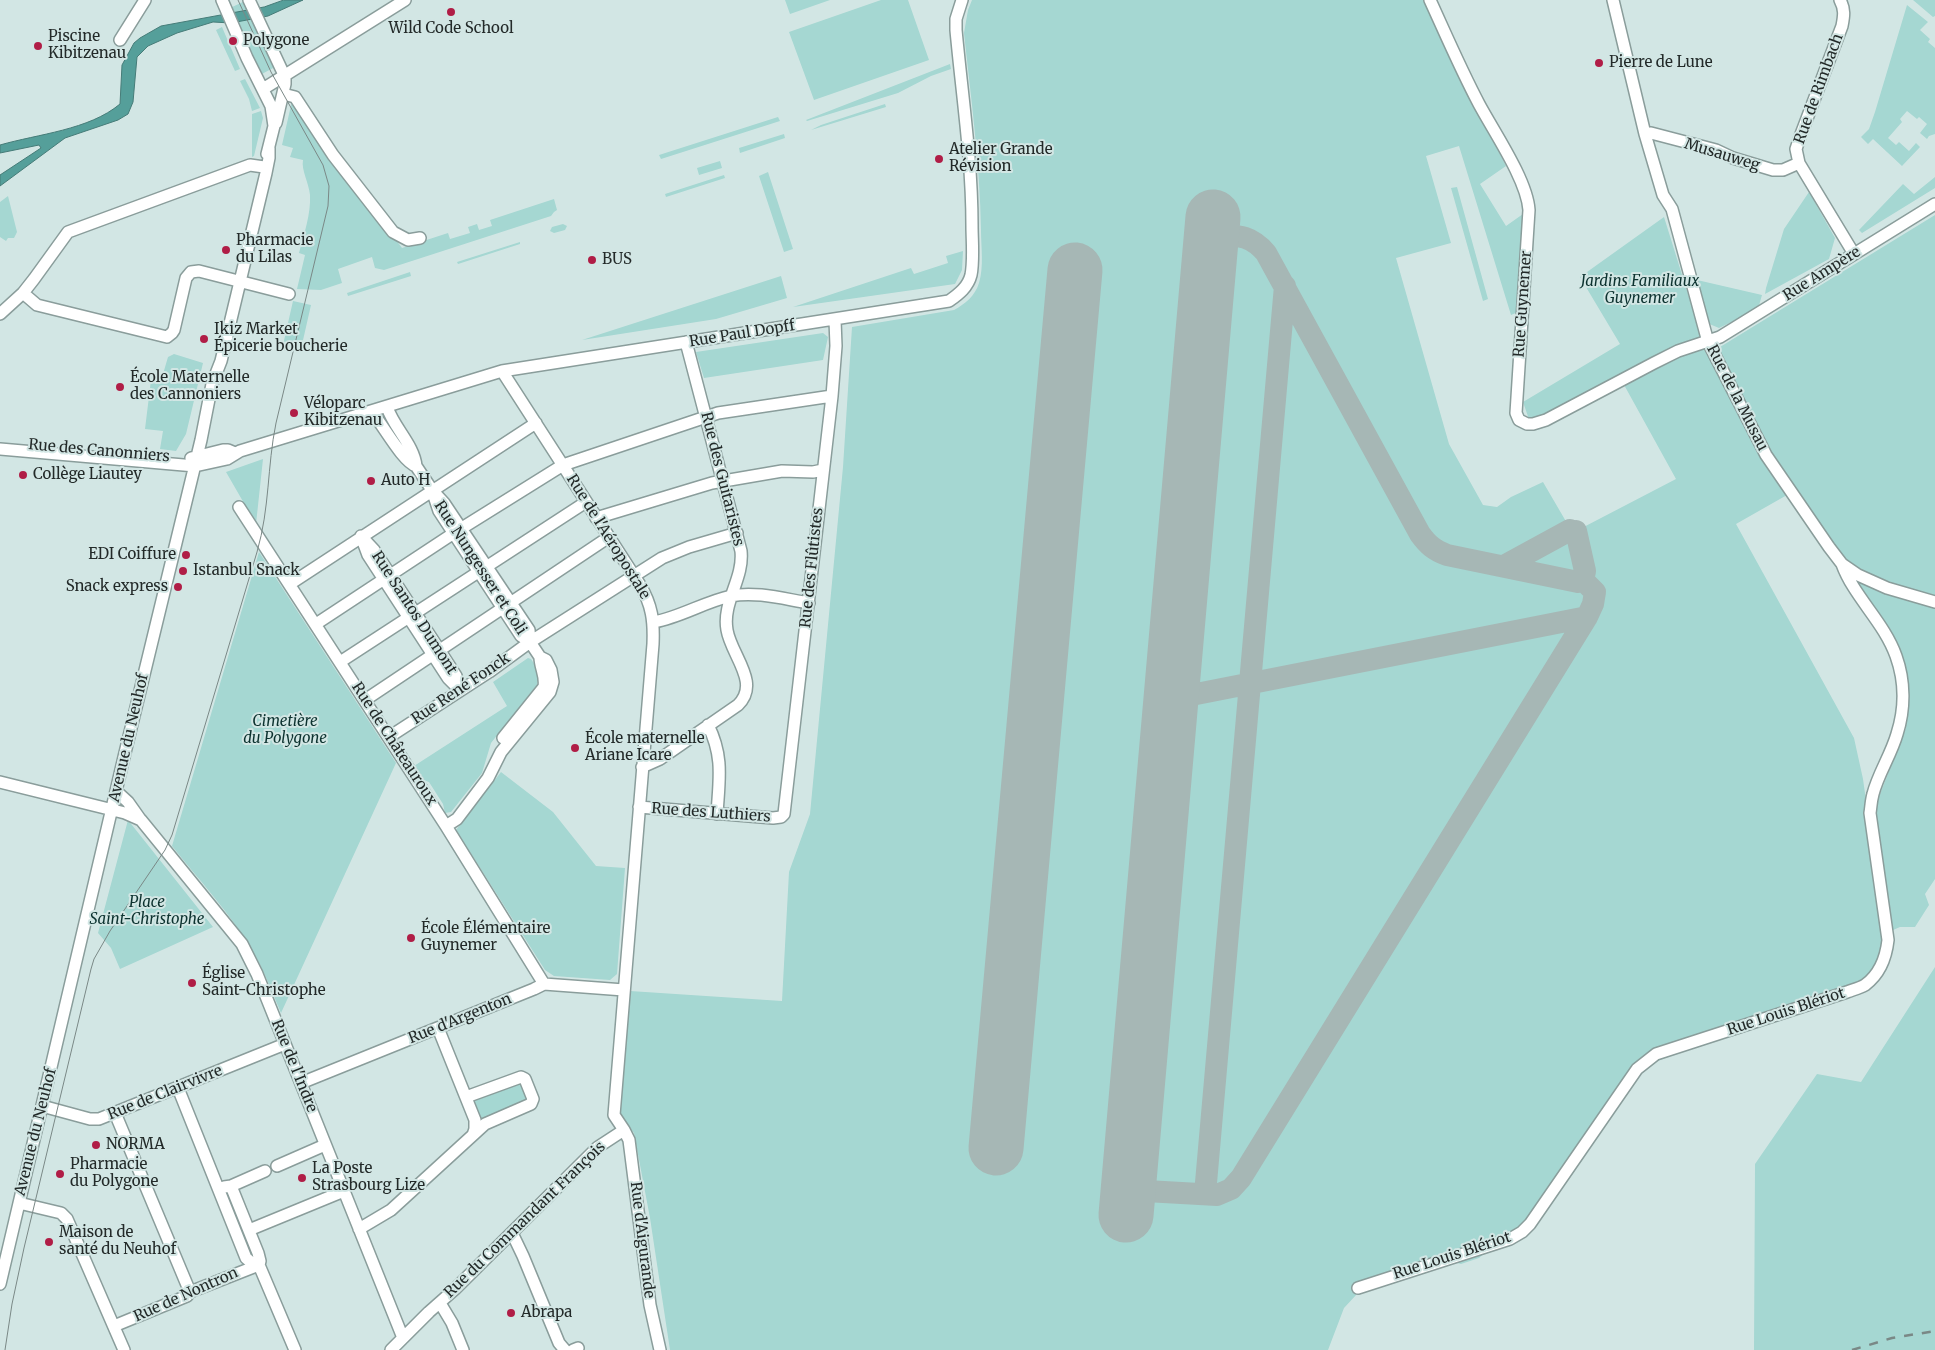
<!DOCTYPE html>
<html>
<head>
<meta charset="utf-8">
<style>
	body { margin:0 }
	canvas { display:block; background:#d2e6e4 }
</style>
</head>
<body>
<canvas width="1935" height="1350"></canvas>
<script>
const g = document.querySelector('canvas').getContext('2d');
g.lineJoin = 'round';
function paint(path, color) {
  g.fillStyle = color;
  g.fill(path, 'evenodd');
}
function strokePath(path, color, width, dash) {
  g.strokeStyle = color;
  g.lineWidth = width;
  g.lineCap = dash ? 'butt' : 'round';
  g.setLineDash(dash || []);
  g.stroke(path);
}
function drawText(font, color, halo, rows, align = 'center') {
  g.font = font + ' Merriweather,serif';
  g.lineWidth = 4;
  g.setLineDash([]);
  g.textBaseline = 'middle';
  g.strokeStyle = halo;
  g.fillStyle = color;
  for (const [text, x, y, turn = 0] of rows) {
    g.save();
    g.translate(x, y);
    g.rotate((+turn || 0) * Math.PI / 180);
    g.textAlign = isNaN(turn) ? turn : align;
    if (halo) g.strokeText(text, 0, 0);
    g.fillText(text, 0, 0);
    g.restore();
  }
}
paint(new Path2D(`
	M785 0H830L790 14Z
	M881 0H908L929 60 814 100 789 32Z
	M972 0H1423L1506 166 1480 184 1506 226 1523 214 1527 308 1511 315 1459 146 1426 156 1451 243 1396 258 1449 444 1483 505 1497 507 1511 497 1543 482 1571 530 1576 531 1676 479 1623 383 1532 428 1523 402 1620 344 1580 277 1664 217 1707 355 1935 215V879L1925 894 1929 905 1915 927H1900L1884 934 1880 961 1865 980 1655 1062 1638 1075 1524 1235 1488 1250 1479 1258 1461 1264 1449 1261 1357 1294 1344 1308 1328 1350H670L650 1218 634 1133 625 1122 617 1110 630 991 782 1001 789 872 810 814 843 467 852 327 954 310C965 304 975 296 979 283 984 267 981 247 981 230 980 164 971 98 964 33L968 10ZM1787 495 1887 626 1907 680 1906 728 1869 822 1863 779 1854 738 1736 524Z
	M1913 0H1935V16L1933 17Z
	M245 1 275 67 260 75 230 8Z
	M1907 5 1928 22 1920 30 1930 39 1928 42 1935 48V134L1929 136 1927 139 1920 133 1927 124 1919 117 1917 119 1907 111 1900 119 1902 122 1888 138 1896 145 1899 142 1909 151 1916 143 1920 147 1902 166 1873 139 1868 144 1861 137 1869 129 1875 112Z
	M222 27 240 69 235 71 216 30Z
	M950 64 951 69 931 76 898 93 807 121 806 120Z
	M245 79 260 108 252 111 249 99 240 81Z
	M292 101 402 248 448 233 450 239 470 233 468 227 477 224 479 230 492 226 490 220 554 199 557 210 554 212 551 216 384 270 375 268 372 257 338 269 342 283 321 290 297 289 305 255 299 253C304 234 311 214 310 195 309 183 301 170 303 160L290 157 293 148 282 145Z
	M885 104 886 107 811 130 821 125Z
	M261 111 263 118 254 156 252 157V114Z
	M778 117 780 121 661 159 659 155Z
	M784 134 785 138 740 153 739 148Z
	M720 161 722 168 699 175 697 168Z
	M768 172 793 249 784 252 759 176Z
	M724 175 725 178 666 197 665 194Z
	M1935 177V188L1862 233 1859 230 1903 184 1914 194Z
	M1457 187 1488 299 1483 301 1451 188Z
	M1809 192 1835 238 1829 259 1765 294 1766 288 1784 229Z
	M8 196 17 232 14 238H8L6 241 0 237V202Z
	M563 224 567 226 565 230 554 233 550 231 552 227Z
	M520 242V244L458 264 457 262Z
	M963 251 962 270 955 284 793 307 911 268 914 274 948 263 946 256Z
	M410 272 411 276 348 296 347 293Z
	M781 276 787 298 716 319 582 340Z
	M1697 280 1762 295 1758 309 1719 328 1707 323Z
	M293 301 311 305 301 349 283 345Z
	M823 333 828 337 823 360 704 378 696 352Z
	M174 354 203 363 186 434 176 451 160 449 163 431 145 429 152 372 163 374 168 357Z
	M263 459 256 524 226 472Z
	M259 552 396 763 281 1013C272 992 264 970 252 950 230 913 199 880 172 846Z
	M528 658 531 659 539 671 537 685 491 743 482 773 451 812 445 813 443 804 429 782 423 780 414 766 507 706 493 682Z
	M501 772 553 812 596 866 625 868 617 974 610 980 554 976 545 970 456 830Z
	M128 820 213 927 120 969 111 948 98 933Z
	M1935 967V1350H1754L1755 1164 1817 1074 1861 1082Z
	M521 1083 527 1097 526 1099 481 1121 479 1120 473 1100Z`), '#a5d7d2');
const water = new Path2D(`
	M284 0H303L268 16 231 23 213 22 177 33 148 46 137 57 133 102 128 114 118 120 65 138 0 186V175L41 148 39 145 0 153V145C38 134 89 130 120 104L122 65 134 43 140 38 161 26 264 7Z`);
paint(water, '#559f9a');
strokePath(water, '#467c78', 1);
strokePath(new Path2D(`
	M1211 234C1235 236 1249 233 1266 253L1420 534C1428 545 1434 550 1447 555L1578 582 1583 580 1585 571 1576 531
	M1504 566 1570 530
	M1171 699 1587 617
	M1128 1190 1217 1195 1231 1189 1241 1178 1587 617 1593 604 1595 592 1583 580
	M1205 1194 1285 286`), '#a6b7b5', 22);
strokePath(new Path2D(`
	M996 1148 1075 270
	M1126 1215 1213 217`), '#a6b7b5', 55);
const minor = new Path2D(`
	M222 0 247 58 271 106 274 126 267 154
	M249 0 285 77V84L276 123
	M1430 0C1446 35 1461 70 1479 104 1494 132 1527 180 1529 210L1516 413 1519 420 1527 424H1533L1546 420 1654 363 1678 351 1720 337 1935 204
	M1613 0 1645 134 1663 195 1672 209 1708 342 1766 455 1829 547 1842 564 1858 575 1887 588 1935 602
	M1840 0C1845 9 1844 16 1842 26L1800 137 1796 149 1799 163 1854 254
	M120 40 145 0
	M263 89 405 0
	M283 94 295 97 333 155 393 232 408 240 420 238
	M1645 134 1651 133 1716 150 1733 158 1773 170H1783L1799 163
	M23 293 37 305 167 337 172 333 174 330 186 278 191 272 199 271 289 294
	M0 314 23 293 34 279 68 232 250 165 264 167
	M372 412C383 425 403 462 416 466 414 445 394 428 387 407
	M0 449 195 466 227 459 240 451 502 371 949 301C959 294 968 287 971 275 974 260 972 241 972 225 972 160 962 95 956 30V19L962 0
	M191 458 223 450H228L235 453
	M416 466 432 490 444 503 529 630 530 642 521 636 439 511 432 490
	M239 507 446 826 544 984
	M596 518 712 483 782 471 813 472 823 470
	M361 536 374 550 440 651 456 676 460 690 448 678 368 555Z
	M290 584 536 423
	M654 622C681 617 704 602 731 596 756 591 784 599 809 603
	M316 624 454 533 563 465 718 413 832 396
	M340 662 586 502
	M365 700 609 537
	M708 725C724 757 719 780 717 814
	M389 737 489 672 530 642 662 558 689 547 737 533
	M503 738 544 687C546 675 540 668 540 657
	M642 767 660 759 738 705C761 683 731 655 727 630 722 602 744 579 741 551L686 342
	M0 782 125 813 141 820 242 944 257 974 403 1338
	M116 791 128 802 140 819
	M639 807 773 818 781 817 784 814 832 396 836 346 835 320
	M446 826 457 819 488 778 501 752 550 692 553 682 551 670 546 660 540 657 530 642
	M301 1083 534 989 544 984 624 990
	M178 1088 246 1258 253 1264 259 1265
	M466 1097 521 1077 525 1079 533 1099 531 1104 485 1124 473 1135
	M42 1106 90 1119H99L285 1044
	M115 1113 190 1292
	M624 1130 629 1140 650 1305 660 1350
	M277 1166 325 1145
	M231 1186 258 1253 260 1261 259 1265 295 1350
	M224 1187 231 1186 265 1171
	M19 1203 61 1213 67 1219 124 1350
	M359 1229 391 1210 473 1135 475 1129V1120L438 1028
	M249 1230 344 1191
	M512 1233 523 1256 559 1343 565 1350
	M0 1284 124 757 201 440 212 384 221 361 266 173 269 158V148
	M1358 1288 1510 1239 1522 1232 1530 1224 1637 1069 1656 1054 1847 992C1852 990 1860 988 1865 985 1880 974 1886 958 1888 940L1870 813C1871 807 1871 801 1873 794 1878 774 1891 755 1897 734 1905 709 1905 681 1896 656 1884 622 1854 597 1842 564
	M440 1303 452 1323 463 1350
	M114 1326 187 1296 190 1292 259 1265
	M391 1350 429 1312 455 1289 598 1147 624 1130 614 1115 653 644C654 621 652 605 640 585L502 371
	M573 1350 578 1348`);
strokePath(minor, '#8a9d9b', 14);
strokePath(minor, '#fff', 11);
strokePath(new Path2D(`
	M5 1350 12 1304 24 1248 91 969 94 959 110 931 165 850 172 835 257 552C270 507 267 467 276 423L328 206 329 186 323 165 271 72 238 0`), '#7a8886', 1);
strokePath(new Path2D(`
	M1852 1350 1892 1338 1935 1331`), '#7a8886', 2.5, [9, 9]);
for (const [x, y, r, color] of [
	[451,12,5,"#b01d46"],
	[233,41,5,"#b01d46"],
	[38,46,5,"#b01d46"],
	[1599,63,5,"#b01d46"],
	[939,159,5,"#b01d46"],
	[226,250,5,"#b01d46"],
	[592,260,5,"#b01d46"],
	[204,339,5,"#b01d46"],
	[120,387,5,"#b01d46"],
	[294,413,5,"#b01d46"],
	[23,475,5,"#b01d46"],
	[371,481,5,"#b01d46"],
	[186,555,5,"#b01d46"],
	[183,571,5,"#b01d46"],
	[178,587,5,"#b01d46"],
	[575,748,5,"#b01d46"],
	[411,938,5,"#b01d46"],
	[192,983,5,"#b01d46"],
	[96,1145,5,"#b01d46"],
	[60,1174,5,"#b01d46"],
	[302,1178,5,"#b01d46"],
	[49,1242,5,"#b01d46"],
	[511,1313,5,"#b01d46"]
]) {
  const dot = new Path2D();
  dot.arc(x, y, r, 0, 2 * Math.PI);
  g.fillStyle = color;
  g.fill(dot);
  strokePath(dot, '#d2e6e4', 2);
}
drawText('15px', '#232a29', '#d2e6e4', [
	["Wild Code School",451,29,"center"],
	["Piscine",48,37],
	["Kibitzenau",48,54],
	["Polygone",243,41],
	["Pierre de Lune",1609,63],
	["Atelier Grande",949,150],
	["Révision",949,167],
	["Pharmacie",236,241],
	["du Lilas",236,258],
	["BUS",602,260],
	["Ikiz Market",214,330],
	["Épicerie boucherie",214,347],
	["École Maternelle",130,378],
	["des Cannoniers",130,395],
	["Véloparc",304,404],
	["Kibitzenau",304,421],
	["Collège Liautey",33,475],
	["Auto H",381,481],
	["EDI Coiffure",176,555,"right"],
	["Istanbul Snack",193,571],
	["Snack express",168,587,"right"],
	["École maternelle",585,739],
	["Ariane Icare",585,756],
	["École Élémentaire",421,929],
	["Guynemer",421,946],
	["Église",202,974],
	["Saint-Christophe",202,991],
	["NORMA",106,1145],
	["Pharmacie",70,1165],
	["du Polygone",70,1182],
	["La Poste",312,1169],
	["Strasbourg Lize",312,1186],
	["Maison de",59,1233],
	["santé du Neuhof",59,1250],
	["Abrapa",521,1313]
], 'left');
drawText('15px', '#232a29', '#d2e6e4', [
	["Rue de Rimbach",1819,89,-70],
	["Musauweg",1722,155,17],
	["Rue Ampère",1822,274,-32],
	["Rue Guynemer",1523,304,-86],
	["Rue Paul Dopff",742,334,-9],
	["Rue de la Musau",1737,398,63],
	["Rue des Canonniers",99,451,5],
	["Rue des Guitaristes",722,479,76],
	["Rue de l'Aéropostale",608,537,58],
	["Rue Nungesser et Coli",480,568,57],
	["Rue des Flûtistes",812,568,-84],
	["Rue Santos Dumont",414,613,57],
	["Rue René Fonck",461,689,-34],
	["Avenue du Neuhof",129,738,-77],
	["Rue de Châteauroux",394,744,57],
	["Rue des Luthiers",711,813,4],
	["Rue Louis Blériot",1786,1012,-18],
	["Rue d'Argenton",460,1019,-22],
	["Rue de l'Indre",294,1066,68],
	["Rue de Clairvivre",165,1093,-22],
	["Avenue du Neuhof",36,1132,-76],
	["Rue du Commandant François",525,1220,-44],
	["Rue d'Aigurande",642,1240,83],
	["Rue Louis Blériot",1452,1256,-18],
	["Rue de Nontron",186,1295,-24]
]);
drawText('italic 15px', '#0c322f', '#d2e6e4', [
	["Jardins Familiaux",1640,282],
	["Guynemer",1640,299],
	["Cimetière",285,722],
	["du Polygone",285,739],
	["Place",147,903],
	["Saint-Christophe",147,920]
]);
</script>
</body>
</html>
